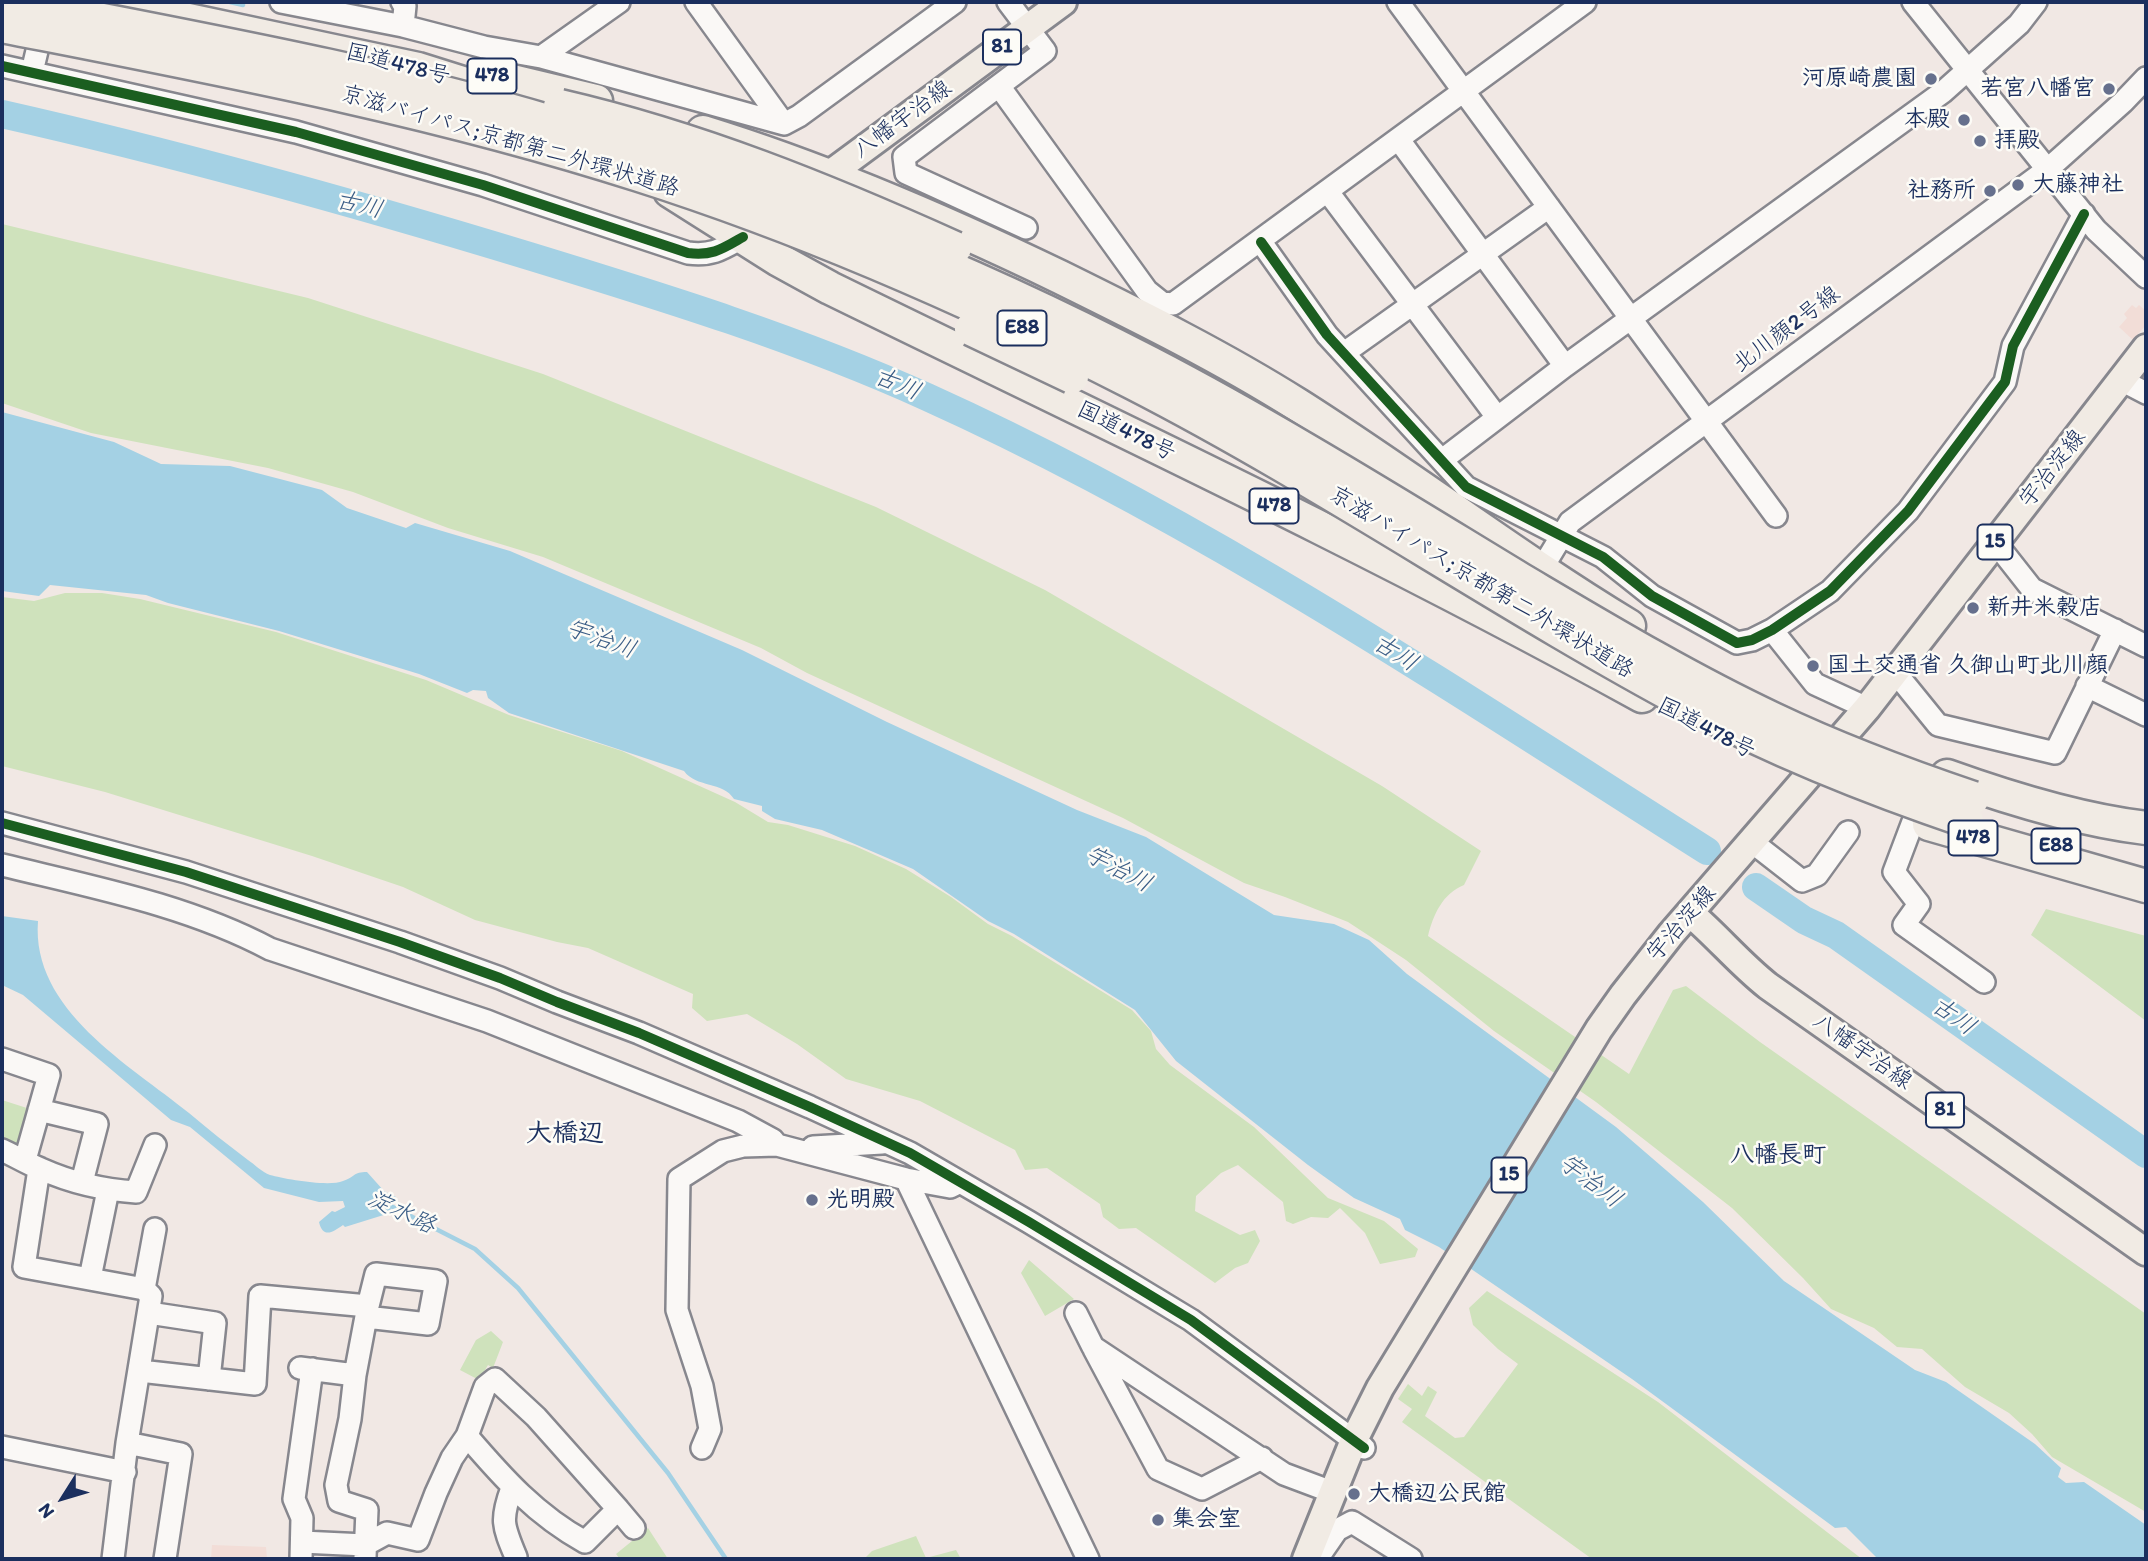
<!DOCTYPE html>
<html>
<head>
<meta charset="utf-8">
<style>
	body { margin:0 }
	#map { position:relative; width:2148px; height:1561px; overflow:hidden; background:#f1e8e4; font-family:Itim,sans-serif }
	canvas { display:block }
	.frame { position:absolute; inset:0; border:4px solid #1b2f5e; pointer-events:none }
	.north { position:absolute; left:28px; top:1463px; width:70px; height:70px; -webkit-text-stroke:5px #fdfcf7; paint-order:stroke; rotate:233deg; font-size:19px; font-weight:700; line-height:28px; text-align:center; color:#1b2f5e }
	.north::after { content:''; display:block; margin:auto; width:24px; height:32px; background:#1b2f5e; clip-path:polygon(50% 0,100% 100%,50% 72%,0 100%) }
</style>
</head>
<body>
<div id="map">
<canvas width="2148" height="1561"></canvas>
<div class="frame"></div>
<div class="north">N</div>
</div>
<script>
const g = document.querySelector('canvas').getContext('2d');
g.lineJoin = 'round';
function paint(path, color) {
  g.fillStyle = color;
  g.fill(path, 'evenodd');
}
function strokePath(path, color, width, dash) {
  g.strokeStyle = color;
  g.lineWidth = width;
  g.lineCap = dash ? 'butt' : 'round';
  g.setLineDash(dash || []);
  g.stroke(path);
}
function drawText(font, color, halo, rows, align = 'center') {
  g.font = font + ' Itim,"Klee One",sans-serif';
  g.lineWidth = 5;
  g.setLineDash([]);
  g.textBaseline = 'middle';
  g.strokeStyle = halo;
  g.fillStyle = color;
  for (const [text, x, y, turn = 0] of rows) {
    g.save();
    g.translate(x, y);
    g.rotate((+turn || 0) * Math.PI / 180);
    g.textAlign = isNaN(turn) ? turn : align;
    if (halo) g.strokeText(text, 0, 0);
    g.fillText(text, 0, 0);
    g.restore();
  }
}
paint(new Path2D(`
	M2132 305 2136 308 2139 305 2146 311V325L2133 340 2119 327 2127 318 2124 314Z
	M212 1545 266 1547 267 1559H211Z`), '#f2ddd7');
paint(new Path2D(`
	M2 224 308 298 543 374 876 507 1045 590 1382 786 1481 851 1464 885C1443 893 1433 915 1428 936L1629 1074 1673 990 1686 986 1760 1042 2146 1314V1512L2052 1457 2032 1434 2009 1413 1965 1387 1922 1349 1897 1347 1874 1328 1831 1309 1803 1278 1732 1208 1596 1102 1494 1031 1406 960 1348 922 1285 897 1244 883 1123 818 807 673 761 648 543 557 448 528 353 492 268 468 91 433 2 403Z
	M65 593H102L140 599 276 632 426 680 509 715 622 751 735 802 768 822 788 825 855 846 906 869 951 897 988 924 1012 936 1132 1010 1151 1031 1156 1049 1170 1065 1254 1127 1328 1198 1384 1221 1418 1249 1415 1257 1380 1264 1365 1233 1340 1208 1328 1218 1311 1217 1293 1224 1286 1221 1283 1202 1238 1165 1221 1173 1196 1196 1195 1211 1240 1235 1255 1230 1260 1241 1248 1263 1235 1268 1215 1283 1136 1228 1119 1229 1103 1217 1100 1204 1047 1168 1025 1170 1015 1150 920 1101 846 1079 797 1044 747 1014 707 1021 692 1008 693 994 588 948 557 942 475 920 403 887 312 856 105 792 2 766V597L34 601Z
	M2046 909 2146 936V1021L2031 935Z
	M2 1100 33 1110 18 1148 2 1142Z
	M1029 1260 1074 1299 1045 1316 1021 1273Z
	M1487 1291 1658 1402 1862 1559H1592L1402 1422 1412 1409 1398 1399 1408 1384 1422 1396 1428 1386 1437 1392 1425 1416 1455 1438 1464 1437 1518 1364 1498 1349 1473 1325 1469 1308Z
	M491 1331 503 1342 493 1368 488 1365 479 1380 460 1370 476 1340Z
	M648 1528 668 1559H620L616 1554Z
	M916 1536 926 1558 956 1550 961 1559H864L872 1551Z`), '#cfe2bc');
paint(new Path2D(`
	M2 412 114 442 161 464 230 466 322 490 347 508 406 528 415 523 510 551 742 650 887 722 1077 810 1146 837 1274 915 1334 924 1369 940 1407 974 1616 1127 1703 1202 1784 1281 1915 1370 1946 1382 2035 1444 2061 1468 2058 1477 2066 1483 2084 1482 2146 1525V1559H1878L1846 1527 1835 1528 1632 1379 1439 1247 1405 1230 1400 1219 1354 1198 1308 1165 1176 1061 1135 1010 1014 934 988 921 913 869 822 830 775 819 762 811V806L734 799C723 781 696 788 684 771L509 713 488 698 486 691 473 690 467 693 419 674 279 631 168 603 146 595 50 585 39 596 2 591Z
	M2 916 38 921C31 1010 130 1065 189 1113 208 1129 228 1145 248 1160 254 1164 262 1172 270 1175 285 1179 329 1187 343 1181 355 1177 353 1172 367 1172L384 1191 396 1197 392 1202 390 1213 345 1227 343 1225C333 1232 323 1239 319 1222L332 1211 335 1212 345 1207 343 1201 319 1202 264 1188 190 1127 171 1120 23 995 2 985Z`), '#a4d1e4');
strokePath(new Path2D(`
	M230 2 243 5
	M389 1205 475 1249 518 1288 668 1473 726 1559`), '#a4d1e4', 4.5);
strokePath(new Path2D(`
	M2 114C179 154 355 203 529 256 663 297 799 339 927 397 1202 521 1453 690 1707 851
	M1756 887 1804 920 1836 935 2146 1154`), '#a4d1e4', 28);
const minor = new Path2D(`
	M281 2 403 26 484 47 541 57 784 124 799 116 955 2
	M402 2 405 6 403 26
	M696 2 784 124
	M1008 2 1045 51 904 157 906 173 1026 228
	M1398 2 1776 516
	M1913 2 2096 230 2146 277
	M541 57 619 2
	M2 66 296 132 483 185 688 253C713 256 722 249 743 237
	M32 72 44 21
	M999 86 1147 291 1162 303 1173 304 1585 2
	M1399 140 1565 366
	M1328 192 1497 417
	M1261 242 1327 335 1466 487 1603 557 1652 596 1737 643 1752 640 1772 630 1830 591 1908 511 2005 382 2013 346 2084 214
	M1344 353 1549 207
	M2121 380 2146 393
	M1442 460 1565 366 1943 92 2019 24 2036 2
	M1995 542 2032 589 2146 646
	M1541 570 1570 522 2048 169 2123 102 2146 78
	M1772 630 1815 684 1867 708
	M1895 672 1938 725 2055 753 2115 630
	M2087 686 2146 715
	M1914 819 1894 872 1919 904 1904 925 1984 982
	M2 823 186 872 400 942 500 978 557 1002 639 1033 810 1107 910 1153 1029 1222 1191 1320 1364 1448
	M1752 842 1802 881 1817 875 1848 832
	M2 865C92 887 187 905 270 949L487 1021 738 1121 773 1140 777 1145
	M2 1059 49 1075 25 1160
	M39 1110 97 1124 82 1182
	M813 1147 882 1143
	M2 1150C15 1156 28 1164 41 1169 70 1182 104 1190 136 1192L155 1145
	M39 1169 24 1267 144 1289 151 1296 127 1443 113 1559
	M906 1179 1088 1559
	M90 1278 108 1190
	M144 1289 155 1229
	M149 1313 215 1323 209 1379
	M1076 1313 1093 1347 1284 1474 1332 1492
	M366 1317 428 1324 436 1281 376 1274 368 1306
	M1094 1349 1158 1469 1202 1489 1262 1458
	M300 1368 355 1375
	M140 1371 255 1384 260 1296 368 1306 355 1375 350 1419 336 1485 339 1501 367 1510 365 1557
	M127 1443 181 1454 165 1559
	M2 1447 125 1472
	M702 1448 710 1429 702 1386 677 1310 679 1179 723 1151 743 1146 777 1145 906 1179 950 1187 960 1182
	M512 1488C500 1520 503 1526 516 1557
	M618 1509 634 1528
	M302 1542 365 1545 387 1533 418 1540 436 1493 452 1458 467 1436 485 1387 495 1379 536 1417 618 1509 585 1542C536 1515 503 1478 467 1436
	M301 1559 302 1518 294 1499 312 1369
	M1317 1559 1337 1530 1352 1522 1411 1559`);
const major = new Path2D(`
	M815 185 1063 2
	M1691 914C1718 937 1740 964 1768 986L2146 1252
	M1306 1559 1354 1440 1380 1388 1599 1029 1623 995 1671 934 1867 708 2146 348`);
const highway = new Path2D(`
	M104 2 418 69 507 97
	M483 74 596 101
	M703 132C826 170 944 221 1060 277 1141 317 1222 357 1298 405 1410 476 1515 557 1629 626
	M670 191 779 260 830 288C1102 421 1377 550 1642 696
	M1947 776C2011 799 2079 820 2146 828
	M1929 824 2146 886`);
strokePath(minor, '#87878e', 26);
strokePath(major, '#87878e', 32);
strokePath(highway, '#87878e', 37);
strokePath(minor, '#faf8f6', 21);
strokePath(major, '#f1ebe4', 26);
strokePath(highway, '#f1ebe4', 32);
const highwayBridge = new Path2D(`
	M11 2C193 38 376 70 554 123 759 185 960 264 1150 363 1277 429 1398 505 1520 579 1603 628 1686 678 1773 719 1838 750 1905 775 1973 798
	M2 26C216 68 430 108 639 175 809 229 974 302 1133 383 1324 481 1501 604 1690 705 1779 752 1872 789 1967 821
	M560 106C698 138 826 190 955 248
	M971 329 1072 377`);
strokePath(highwayBridge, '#87878e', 37, []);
strokePath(highwayBridge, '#f1ebe4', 32);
strokePath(new Path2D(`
	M2 66 296 132 483 185 688 253C713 256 722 249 743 237
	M1261 242 1327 335 1466 487 1603 557 1652 596 1737 643 1752 640 1772 630 1830 591 1908 511 2005 382 2013 346 2084 214
	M2 823 186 872 400 942 500 978 557 1002 639 1033 810 1107 910 1153 1029 1222 1191 1320 1364 1448`), '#1b5e20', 10);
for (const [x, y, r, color] of [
	[1931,79,7,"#66708d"],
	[2109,89,7,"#66708d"],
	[1964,120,7,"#66708d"],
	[1980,141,7,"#66708d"],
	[2018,185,7,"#66708d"],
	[1990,191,7,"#66708d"],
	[1973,608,7,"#66708d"],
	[1813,666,7,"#66708d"],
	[812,1200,7,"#66708d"],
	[1354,1494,7,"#66708d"],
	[1158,1520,7,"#66708d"]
]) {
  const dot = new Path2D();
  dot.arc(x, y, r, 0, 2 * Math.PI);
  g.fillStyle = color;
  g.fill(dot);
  strokePath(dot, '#fdfcf7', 2.5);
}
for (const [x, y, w] of [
	[1002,47,38],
	[492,76,49],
	[1022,328,49],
	[1274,506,49],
	[1995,542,35],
	[1973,838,49],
	[2056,846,49],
	[1945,1110,38],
	[1509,1175,35]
]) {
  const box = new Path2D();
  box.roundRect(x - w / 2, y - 17.5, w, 35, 5);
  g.fillStyle = '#fdfcf7';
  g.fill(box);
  strokePath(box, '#1b2f5e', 2);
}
drawText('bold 21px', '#1b2f5e', null, [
	["81",1002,47],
	["478",492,76],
	["E88",1022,328],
	["478",1274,506],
	["15",1995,542],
	["478",1973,838],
	["E88",2056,846],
	["81",1945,1110],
	["15",1509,1175]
]);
drawText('23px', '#1b2f5e', '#fdfcf7', [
	["国道478号",398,65,14],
	["八幡宇治線",903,120,-36],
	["京滋バイパス;京都第二外環状道路",510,142,16],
	["北川顔2号線",1787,330,-37],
	["国道478号",1126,432,26],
	["宇治淀線",2053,469,-52],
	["京滋バイパス;京都第二外環状道路",1481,583,31],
	["国道478号",1706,729,27],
	["宇治淀線",1682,924,-49],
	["八幡宇治線",1862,1052,35]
]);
drawText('bold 23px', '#1b2f5e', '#fdfcf7', [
	["河原崎農園",1917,79,"right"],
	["若宮八幡宮",2095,89,"right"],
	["本殿",1950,120,"right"],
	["拝殿",1994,141],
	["大藤神社",2032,185],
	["社務所",1976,191,"right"],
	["新井米穀店",1987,608],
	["国土交通省 久御山町北川顔",1827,666],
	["光明殿",826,1200],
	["大橋辺公民館",1368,1494],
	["集会室",1172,1520]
], 'left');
drawText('italic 24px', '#3a5d86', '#fdfcf7', [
	["古川",359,206,14],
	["古川",897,385,23],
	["宇治川",601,640,20],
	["古川",1395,654,32],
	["宇治川",1118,870,28],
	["古川",1953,1017,35],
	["宇治川",1590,1182,37],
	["淀水路",401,1213,25]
]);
drawText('bold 24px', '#1b2f5e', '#fdfcf7', [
	["八幡長町",1778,1156]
]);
drawText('bold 26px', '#1b2f5e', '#fdfcf7', [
	["大橋辺",565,1134]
]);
</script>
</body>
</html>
